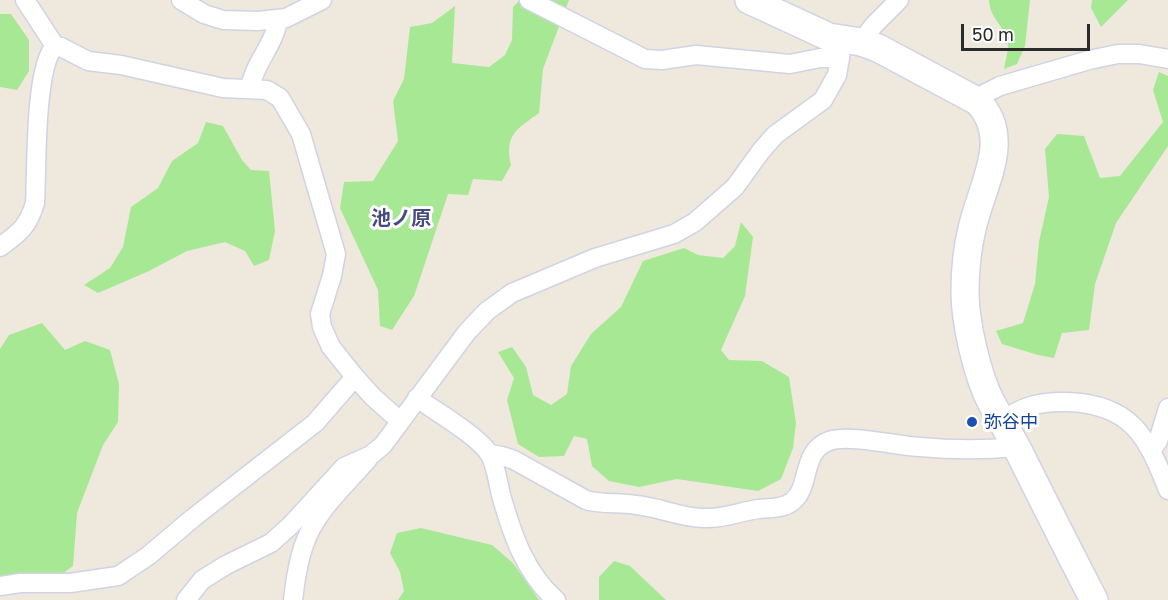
<!DOCTYPE html>
<html>
<head>
<meta charset="utf-8">
<style>
	body { margin:0 }
	#map { position:relative; width:1168px; height:600px; overflow:hidden; background:#eee9dc; font-family:"Golos Text",sans-serif }
	canvas { display:block }
	.scale { position:absolute; left:961px; top:24px; width:129px; height:27px; box-sizing:border-box; border:3px solid #2b2b2b; border-top:0; padding-left:8px; font-size:18px; line-height:21px; white-space:nowrap; color:#2b2b2b; -webkit-text-stroke:4px #fff; paint-order:stroke }
</style>
</head>
<body>
<div id="map">
<canvas width="1168" height="600"></canvas>
<div class="scale">50 m</div>
</div>
<script>
const g = document.querySelector('canvas').getContext('2d');
g.lineJoin = 'round';
function paint(path, color) {
  g.fillStyle = color;
  g.fill(path, 'evenodd');
}
function strokePath(path, color, width, dash) {
  g.strokeStyle = color;
  g.lineWidth = width;
  g.lineCap = dash ? 'butt' : 'round';
  g.setLineDash(dash || []);
  g.stroke(path);
}
function drawText(font, color, halo, rows, align = 'center') {
  g.font = font + ' "Golos Text","Noto Sans JP",sans-serif';
  g.lineWidth = 6;
  g.setLineDash([]);
  g.textBaseline = 'middle';
  g.strokeStyle = halo;
  g.fillStyle = color;
  for (const [text, x, y, turn = 0] of rows) {
    g.save();
    g.translate(x, y);
    g.rotate((+turn || 0) * Math.PI / 180);
    g.textAlign = isNaN(turn) ? turn : align;
    if (halo) g.strokeText(text, 0, 0);
    g.fillText(text, 0, 0);
    g.restore();
  }
}
paint(new Path2D(`
	M520 0H569L543 69 539 113C517 129 504 135 511 165L502 181 473 179 468 195 448 194 414 296 392 330 380 326 378 290 340 208 344 182 373 181 398 141 393 101 404 79 410 27 432 23 455 6 452 63 489 67 505 55 512 40 513 7Z
	M989 0H1030L1025 46 1017 64 1004 69C1005 61 1010 48 1007 40 1002 22 990 19 989 0Z
	M1092 0H1128L1101 27 1091 8Z
	M0 14H11L29 40V71L17 90 0 87Z
	M1159 72 1168 76V146L1116 223 1095 284 1089 330 1062 333 1054 358 1038 355 1002 344 996 331 1023 323 1035 284 1039 242 1049 197 1045 149 1057 134 1084 136 1100 178 1120 176 1163 122 1153 90Z
	M206 122 223 126 242 160 251 170 269 171 275 231 269 260 254 266 245 251 225 242 187 251 149 271 98 293 84 285 110 268 123 247 131 207 158 188 172 161 198 143Z
	M741 222 753 237 745 296 721 350 729 360 762 361 789 377 796 423 793 448 781 479 758 491 677 479 639 487 609 481 592 466 587 439 574 436 564 456 539 457 518 444 507 400 514 378 498 352 512 347 526 367 533 395 551 405 567 394 571 366 591 334 621 307 643 261 684 248 698 255 723 258 735 246Z
	M42 323 65 350 85 341 110 350 119 384 118 422 103 445 77 513 73 566 58 577 0 579V349L9 335Z
	M421 528 492 545 513 563 539 600H398L404 591 400 572 390 553 397 533Z
	M614 561 630 566 666 600H599V577Z`), '#a7e895');
const minor = new Path2D(`
	M25 0 55 46 61 47 88 61 121 65 223 88 267 90 280 98 301 134 336 254 332 276 320 314 322 327 331 347 355 377 373 397 400 421
	M181 0 204 14 223 20 258 21 286 18 322 0
	M529 0 645 59 662 60 696 55 790 64 820 58H840L841 48
	M861 42 874 25 899 0
	M250 88C254 63 275 44 278 20
	M977 101 984 94 1000 86 1089 60 1118 54H1139L1168 59
	M0 247C19 233 28 227 35 203 37 171 34 67 55 46
	M417 398C435 411 480 437 490 455 496 466 498 483 501 495 512 534 525 573 556 600
	M1002 421C1023 406 1041 401 1067 402 1131 404 1147 436 1168 490
	M1152 449 1158 441 1168 408
	M490 454 502 456 514 460 586 500C603 505 619 502 636 505 659 507 681 518 704 518 722 519 739 512 758 509 769 508 784 509 793 501 811 486 801 451 829 441 850 434 897 446 920 447 952 450 985 450 1017 447
	M0 586 20 583H70L118 576 148 556 193 518 315 423 355 377
	M186 600 202 580 226 565 271 543 291 525 344 467 371 455 383 445 467 332 487 311 512 293 595 258 674 234 695 222 735 187 761 151 775 135 823 100 837 75 840 58
	M293 600C295 582 298 562 304 545 315 511 346 485 368 459`);
const secondary = new Path2D(`
	M749 0 829 37 861 42 878 48 977 101C1014 138 981 186 972 229 967 249 965 271 965 292 965 322 977 375 991 402 1002 422 1014 441 1024 462 1047 508 1070 554 1094 600`);
strokePath(minor, '#d1d3e5', 21);
strokePath(secondary, '#d1d3e5', 30);
strokePath(minor, '#fff', 18);
strokePath(secondary, '#fff', 27);
for (const [x, y, r, color] of [
	[972,422,6,"#1a4fb4"]
]) {
  const dot = new Path2D();
  dot.arc(x, y, r, 0, 2 * Math.PI);
  g.fillStyle = color;
  g.fill(dot);
  strokePath(dot, '#fff', 2);
}
drawText('18px', '#164399', '#fff', [
	["弥谷中",984,422]
], 'left');
drawText('bold 20px', '#484b7f', '#fff', [
	["池ノ原",401,219]
]);
</script>
</body>
</html>
